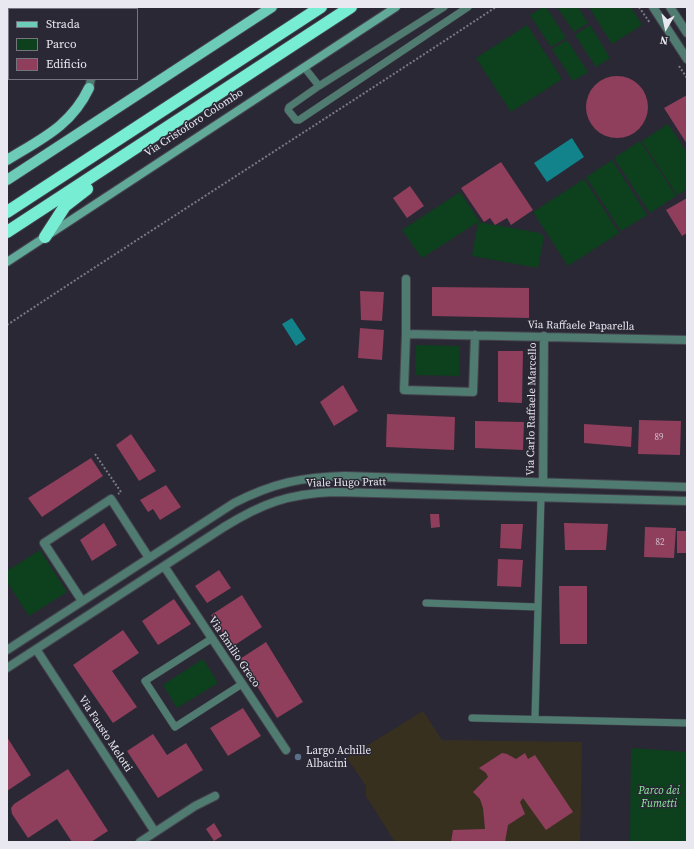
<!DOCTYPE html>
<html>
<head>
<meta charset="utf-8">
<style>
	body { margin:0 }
	#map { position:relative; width:694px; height:849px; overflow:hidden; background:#2a2834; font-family:"Source Serif 4",serif }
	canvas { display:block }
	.frame { position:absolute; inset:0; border:8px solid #e9e8f0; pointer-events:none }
	.legend { position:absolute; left:8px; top:8px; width:130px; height:72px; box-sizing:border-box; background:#2a2834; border:1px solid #76757f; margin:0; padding:5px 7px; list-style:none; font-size:12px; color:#e9e8f0 }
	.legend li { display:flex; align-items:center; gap:8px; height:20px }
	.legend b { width:20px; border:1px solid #76757f }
	.north { position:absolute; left:646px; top:8px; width:40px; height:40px; -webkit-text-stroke:3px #2a2834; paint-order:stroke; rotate:189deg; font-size:11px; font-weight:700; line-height:16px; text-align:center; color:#e9e8f0 }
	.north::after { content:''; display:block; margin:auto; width:14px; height:18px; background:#e9e8f0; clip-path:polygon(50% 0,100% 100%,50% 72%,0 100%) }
</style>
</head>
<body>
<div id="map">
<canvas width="694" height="849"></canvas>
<div class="frame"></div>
<ul class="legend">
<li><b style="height:5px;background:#6dccb7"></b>Strada</li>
<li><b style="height:11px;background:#0d401d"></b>Parco</li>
<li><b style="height:11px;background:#8f3e5c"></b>Edificio</li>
</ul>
<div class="north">N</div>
</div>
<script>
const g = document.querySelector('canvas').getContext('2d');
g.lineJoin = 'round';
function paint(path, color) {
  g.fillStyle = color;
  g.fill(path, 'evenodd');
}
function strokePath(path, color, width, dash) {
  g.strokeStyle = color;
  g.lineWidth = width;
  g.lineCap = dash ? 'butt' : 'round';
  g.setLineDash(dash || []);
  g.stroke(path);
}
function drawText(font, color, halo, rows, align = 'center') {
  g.font = font + ' "Source Serif 4",serif';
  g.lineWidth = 3;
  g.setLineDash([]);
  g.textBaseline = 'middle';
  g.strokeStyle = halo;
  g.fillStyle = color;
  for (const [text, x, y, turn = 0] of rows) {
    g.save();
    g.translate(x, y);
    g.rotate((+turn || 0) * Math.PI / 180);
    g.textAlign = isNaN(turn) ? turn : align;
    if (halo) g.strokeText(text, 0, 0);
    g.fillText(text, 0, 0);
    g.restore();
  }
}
paint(new Path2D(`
	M423 711 442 740 582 742 580 842H395L366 796V786L347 758Z`), '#38301f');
paint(new Path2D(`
	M543 7H546L566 38 551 47 530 15Z
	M557 7H578L588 23 574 32Z
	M589 7H631L642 25 612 44Z
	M527 25 562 79 511 112 476 58Z
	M590 25 610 58 596 67 575 35Z
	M567 40 588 72 573 81 552 49Z
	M668 124 687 153V189L677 195 642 141Z
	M640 141 676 196 650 213 614 158Z
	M612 160 647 215 621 231 586 177Z
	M584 179 619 233 568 266 533 212Z
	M460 192 479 221 478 222 540 233 544 237 538 268 472 256 478 222 422 258 402 230Z
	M416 345 460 346 459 376 415 375Z
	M40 550 67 592 29 616 7 582V571Z
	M203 659 218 683 177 708 163 685Z
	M631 748 687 752V842H630Z`), '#0d401d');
paint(new Path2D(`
	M572 138 584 157 547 182 534 163Z
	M292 318 306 339 296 346 282 324Z`), '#12828b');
paint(new Path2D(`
	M48 7H89L90 9H49Z
	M7 21 9 23V52L7 54Z
	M586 107a31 31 0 1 1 62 0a31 31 0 1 1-62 0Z
	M687 95V144L664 108Z
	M501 162 533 210 511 225 507 218 495 225 490 218 484 222 461 188Z
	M410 186 424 206 407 218 393 198Z
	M687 198V233L682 236 666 210Z
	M432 287 529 288V318L432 316Z
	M360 291 384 292 382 321 361 320Z
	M360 328 384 330 382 360 358 358Z
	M498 351H523L522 403 498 402Z
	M343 385 358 411 334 426 320 402Z
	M387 414 455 417 454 450 386 447Z
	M639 420 681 421 680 455 638 454Z
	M475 421 524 422 523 450 475 448Z
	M584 424 632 427 631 447 584 443Z
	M131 434 156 471 139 481 116 445Z
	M91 458 103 476 42 517 28 498Z
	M166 485 181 507 160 520 153 509 148 512 140 500Z
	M430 514H439L440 527 431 528Z
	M104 523 117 545 92 561 80 540Z
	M564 523 608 524 606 550H565Z
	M501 524H523L521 549 500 548Z
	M645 527 676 528 674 558 644 557Z
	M677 531H687V553H677Z
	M498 559 523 560 521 587 497 586Z
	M219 570 231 588 207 603 195 586Z
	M559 586H587V644H560Z
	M242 595 262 627 232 647 211 615Z
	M174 599 191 624 158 645 142 621Z
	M123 630 139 653 112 671 137 707 113 723 73 665Z
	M266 642 303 702 277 718 240 659Z
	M243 708 261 736 228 756 210 728Z
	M153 734 167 755 186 743 203 770 158 798 127 751Z
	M7 737 31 775 7 791Z
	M502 753 507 754 516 759 525 753 528 759 535 755 573 812 546 830 523 798 520 802 525 814 508 825 505 842H451L453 830 485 829 483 808 480 799 473 792 488 777 486 773 479 768Z
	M68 769 108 831 91 842H72L57 819 28 838 12 814 11 808 14 804Z
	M214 823 222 836 214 841 206 829Z`), '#8f3e5c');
const lane = new Path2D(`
	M444 7 319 86 289 107 288 110 296 120H299L468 7
	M304 67 319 86
	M426 603 538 607
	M211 639 145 681 175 727 242 684
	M472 718 687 723
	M535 719 541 497`);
const street = new Path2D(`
	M653 7 687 59
	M670 7 687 33
	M106 9 107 7
	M89 88 91 79
	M406 279V334L687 340
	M406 334 404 390 473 392 475 335
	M543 482 544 336
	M164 566 286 750
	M82 601 44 543 111 499 149 558
	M36 649 155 832
	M7 650 234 503C273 483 302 477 345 476L687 487
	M7 668 224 527C263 503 288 494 334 492L687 501
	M140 842 195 806 215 796`);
const secondary = new Path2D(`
	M7 262 396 7`);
const primary = new Path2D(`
	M7 160C41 139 71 126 89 88
	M7 180 272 7`);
const highway = new Path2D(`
	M7 212 321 7
	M7 232 351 7
	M45 237 65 206 87 189`);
strokePath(lane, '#45434e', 8);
strokePath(street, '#45434e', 10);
strokePath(secondary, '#45434e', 10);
strokePath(primary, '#45434e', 12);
strokePath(highway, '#45434e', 14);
strokePath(new Path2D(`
	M639 7 650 23
	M679 66 687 78
	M7 325C169 218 334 114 496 7
	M95 454 121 492 118 494`), '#7b7a84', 2, [2, 2]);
strokePath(lane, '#4f7b70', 7);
strokePath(street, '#4f7b70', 8);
strokePath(secondary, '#61a998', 8);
strokePath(primary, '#6dccb7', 10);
strokePath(highway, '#77edd3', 12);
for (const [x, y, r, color] of [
	[298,757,4,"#5c6f8a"]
]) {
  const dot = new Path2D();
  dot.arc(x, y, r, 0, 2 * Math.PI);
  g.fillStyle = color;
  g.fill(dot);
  strokePath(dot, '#2a2834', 1.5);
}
drawText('9px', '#d2becb', null, [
	["89",659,438],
	["82",660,543]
]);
drawText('11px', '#e9e8f0', '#2a2834', [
	["Via Cristoforo Colombo",194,123,-33],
	["Via Raffaele Paparella",581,326,1],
	["Via Carlo Raffaele Marcello",532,409,-89],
	["Viale Hugo Pratt",346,483,-1],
	["Via Emilio Greco",234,652,56],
	["Via Fausto Melotti",105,734,57]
]);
drawText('11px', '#e9e8f0', '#2a2834', [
	["Largo Achille",306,751],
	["Albacini",306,764]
], 'left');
drawText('italic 11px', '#8bee9f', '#2a2834', [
	["Parco dei",659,791],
	["Fumetti",659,804]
]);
</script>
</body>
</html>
